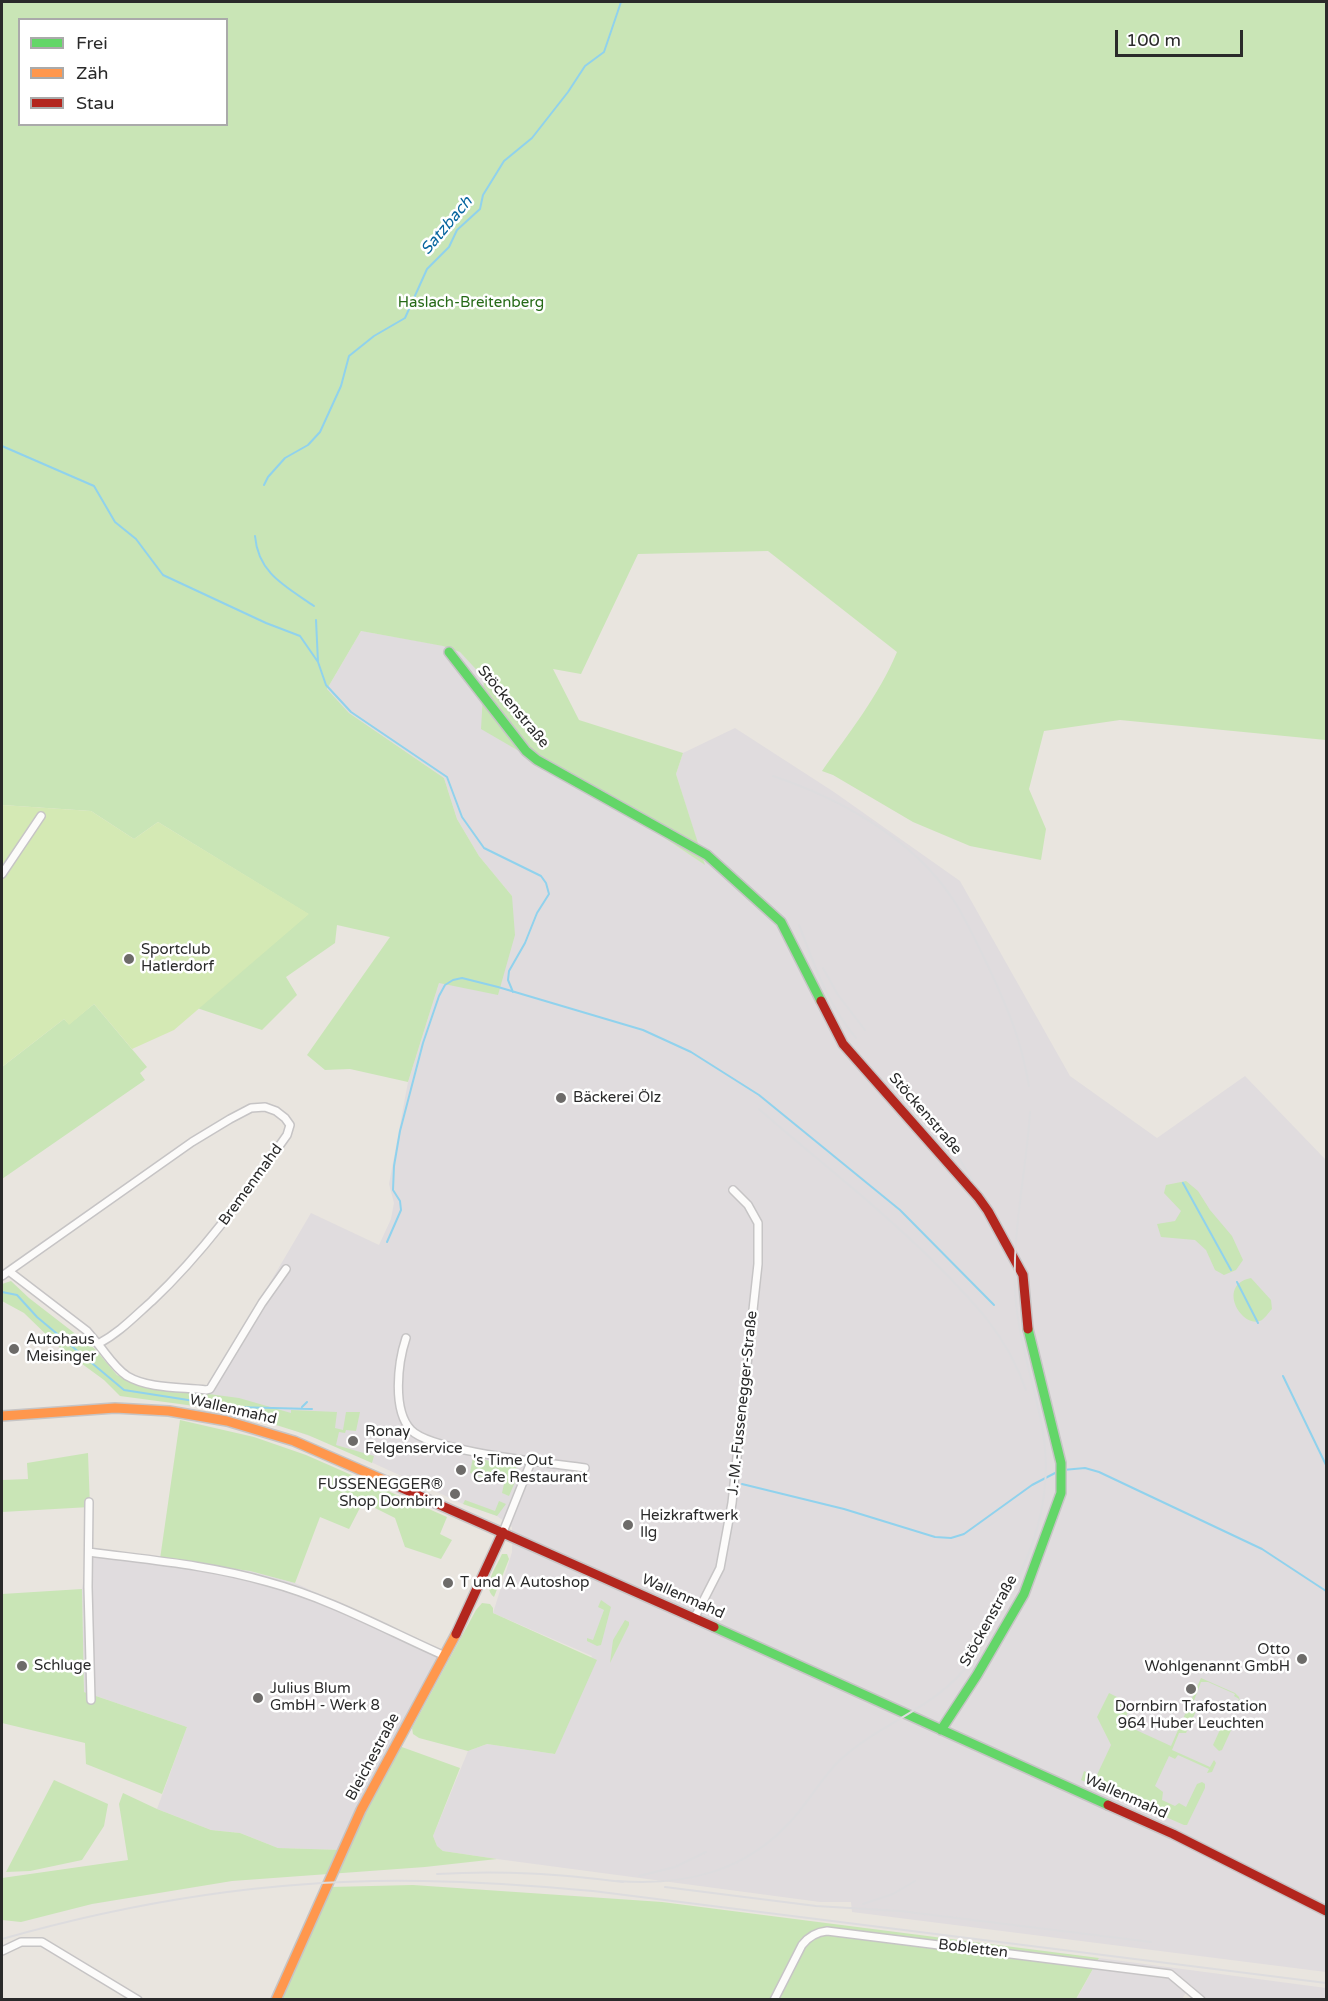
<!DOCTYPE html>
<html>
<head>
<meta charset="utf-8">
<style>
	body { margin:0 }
	#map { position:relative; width:1328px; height:2001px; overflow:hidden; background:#e9e5df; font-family:"Varela Round",sans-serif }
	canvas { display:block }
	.frame { position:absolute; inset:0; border:3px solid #2a2a2a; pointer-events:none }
	.legend { position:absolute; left:18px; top:18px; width:210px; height:108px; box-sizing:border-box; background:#fff; border:2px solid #aaa; margin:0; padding:8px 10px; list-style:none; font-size:18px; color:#2a2a2a }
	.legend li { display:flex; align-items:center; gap:12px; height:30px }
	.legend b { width:30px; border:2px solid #aaa }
	.scale { position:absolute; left:1115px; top:30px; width:128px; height:27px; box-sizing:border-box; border:3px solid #2a2a2a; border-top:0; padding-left:8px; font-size:18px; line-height:21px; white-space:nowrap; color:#2a2a2a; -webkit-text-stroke:4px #fff; paint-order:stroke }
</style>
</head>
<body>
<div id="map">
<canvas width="1328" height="2001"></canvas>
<div class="frame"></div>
<ul class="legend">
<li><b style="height:8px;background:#63d668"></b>Frei</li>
<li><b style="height:8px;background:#ff974d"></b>Zäh</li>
<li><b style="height:8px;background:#b3261e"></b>Stau</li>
</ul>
<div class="scale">100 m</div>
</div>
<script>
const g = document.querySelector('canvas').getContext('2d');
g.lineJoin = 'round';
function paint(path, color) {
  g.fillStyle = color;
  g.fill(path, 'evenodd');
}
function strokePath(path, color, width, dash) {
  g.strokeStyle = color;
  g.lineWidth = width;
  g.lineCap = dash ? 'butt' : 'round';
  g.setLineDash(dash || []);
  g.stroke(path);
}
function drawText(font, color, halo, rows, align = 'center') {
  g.font = font + ' "Varela Round",sans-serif';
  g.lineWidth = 5;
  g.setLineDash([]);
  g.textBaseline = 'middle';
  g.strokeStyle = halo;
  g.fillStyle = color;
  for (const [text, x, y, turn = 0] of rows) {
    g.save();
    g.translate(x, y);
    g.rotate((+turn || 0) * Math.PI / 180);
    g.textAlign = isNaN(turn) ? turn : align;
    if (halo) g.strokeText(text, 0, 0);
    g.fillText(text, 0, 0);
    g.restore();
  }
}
paint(new Path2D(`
	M361 631 457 648 484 678 636 819 704 864 676 774 683 753 735 728 834 792 960 881 1070 1076 1157 1138 1245 1076 1326 1160V1972L852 1912 851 1902H820L497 1859 443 1851 437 1846 433 1836 468 1751 487 1744 555 1754 592 1656 493 1613 512 1552V1527L497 1516 463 1504 329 1443 290 1429 205 1393 311 1213 379 1245 391 1219 394 1203 389 1184 408 1082 439 983 512 896 479 856 457 819 444 778 349 713 327 689Z
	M88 1551 250 1571 295 1583 452 1655 412 1728 399 1746 344 1850 278 1848 240 1833 211 1830 157 1809 187 1727 84 1692 82 1589Z
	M1099 1958 1326 1988V2000L1205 1999 1191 1985 1182 1999 1076 2000Z`), '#e0dcde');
paint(new Path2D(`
	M2 2H1326V740L1120 720 1044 731 1029 789 1046 829 1041 860 970 846 913 822 833 775 822 771C849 733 879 695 897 652L768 551 638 554 581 674 553 669 579 720 683 753 676 774 705 865 636 819 481 729 484 678 460 652 443 646 361 631 327 689 349 713 444 778 457 819 479 856 512 896 515 935 498 995 439 983 408 1082 350 1069 325 1070 307 1055 390 937 337 925 335 943 286 977 297 995 262 1030 197 1008 308 914 158 822 134 839 91 811 2 805ZM20 20H226V124H20Z
	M94 1004 147 1067 140 1073 145 1080 2 1179V1067L64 1019 69 1024Z
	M1186 1181 1198 1191 1210 1210 1232 1236 1243 1260 1236 1270 1224 1275 1215 1270 1206 1250 1195 1240 1161 1237 1157 1224 1175 1221 1181 1211 1164 1193 1166 1185Z
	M1251 1278 1271 1300 1272 1309C1269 1312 1265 1318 1262 1320 1243 1331 1215 1285 1251 1278Z
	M11 1281 29 1298 95 1349 117 1375 141 1385 239 1398 291 1413V1410L337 1412 335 1428 343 1430 346 1412H360L356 1431 346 1430 345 1433 339 1432 336 1445 374 1456 372 1463 308 1435 257 1419 217 1409 120 1396 104 1380 59 1347 24 1313 2 1301V1284Z
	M180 1420 254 1437 306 1455 447 1517 440 1534 452 1540 441 1559 405 1547 395 1518 363 1502 349 1529 320 1517 295 1583 250 1571 160 1559Z
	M88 1453 90 1507 2 1512V1480L28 1479 27 1463Z
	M473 1457 516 1467 518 1475 509 1496 502 1493 504 1484 470 1473Z
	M465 1500 495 1511 499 1501 506 1504 497 1516 463 1504Z
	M502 1554H507L509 1559 494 1597C481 1587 497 1566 502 1554Z
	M82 1589 84 1692 187 1727 162 1794 86 1764 85 1743 2 1723V1594Z
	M601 1600 611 1607 601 1645 597 1646 587 1641V1638L593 1640 604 1610 598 1607Z
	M482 1603 490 1604 493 1608V1613L597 1660 555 1754 487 1744 468 1751 419 1738 413 1734 412 1728 476 1610Z
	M625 1620 629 1622V1625L610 1663 613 1640Z
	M1201 1678 1235 1693 1239 1697 1241 1707 1237 1705 1239 1699 1234 1696 1235 1694 1208 1682H1201L1192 1706 1197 1709 1186 1733H1179L1172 1750 1210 1767 1214 1760 1216 1763 1212 1772 1207 1773 1209 1769 1178 1755 1175 1759 1169 1756 1155 1786 1163 1792 1162 1800 1175 1806 1179 1803 1186 1807 1197 1784 1202 1782 1205 1784V1788L1187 1825H1184L1081 1780 1084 1771 1096 1777 1111 1745 1097 1717 1109 1693 1127 1702 1130 1707 1123 1724 1171 1746Z
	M1224 1721 1234 1722 1233 1726 1222 1750 1219 1751 1213 1745Z
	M399 1746 460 1768 433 1836 437 1846 443 1851 497 1859 425 1867 232 1881 92 1904 21 1922 2 1920V1878L128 1860 119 1804 123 1793 157 1809 211 1830 240 1833 278 1848 343 1850Z
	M54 1780 108 1804 104 1826 82 1860 30 1871 6 1872Z
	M413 1885 662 1902 1099 1958 1076 1999 280 2000 330 1887Z`), '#c9e5b6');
paint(new Path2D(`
	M2 805 91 811 134 839 158 822 309 914 174 1030 132 1049 94 1004 69 1025 64 1019 2 1067Z`), '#d4e9b4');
strokePath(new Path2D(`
	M2 446 94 486 115 522 136 539 163 575 266 623 300 636 318 662 326 685 351 712 447 777 462 817 484 848 541 876 546 883 549 894 537 913 525 943 509 971 508 980 513 992
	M264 485 268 477 285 458 308 445 320 432 341 386 349 356 374 336 405 318 427 269 449 247 457 230 480 209 483 195 504 161 532 138 568 92 585 66 604 52 621 2
	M255 536C258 573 285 586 314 606
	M316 620 318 662
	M1183 1183 1231 1270
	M387 1242 401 1210 400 1201 393 1190 394 1166 400 1131 423 1043 439 996 445 985 453 980 462 978 498 987 643 1030 691 1052 759 1095 900 1210 994 1305
	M1237 1282 1258 1323
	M2 1292 17 1295 37 1317 124 1390 233 1407 312 1409
	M1283 1376 1326 1465
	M302 1407 307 1402
	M1063 1470 1085 1468 1099 1472 1262 1549 1326 1591
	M742 1484 844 1509 935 1537 951 1538 964 1534 1032 1485 1057 1472`), '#90d2ed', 2);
const street = new Path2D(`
	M2 874 41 816
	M2 1276 192 1142 230 1119 251 1108 265 1107 276 1111 285 1118 290 1125 287 1135C245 1194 205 1251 152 1301 134 1317 119 1333 98 1344L87 1331 10 1272
	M406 1338C398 1362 392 1410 411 1430 432 1452 551 1463 585 1468
	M98 1344C107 1355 115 1368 127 1376 149 1389 181 1387 206 1390L210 1389 262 1303 286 1269
	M89 1502 88 1587 91 1700
	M503 1532 531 1462
	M89 1552C149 1560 210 1565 268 1582 331 1599 386 1630 445 1656
	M694 1619 720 1568 732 1503 758 1264V1223L748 1205 733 1190
	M2 1951 21 1942H42L138 2000
	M774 2000 802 1945C809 1936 817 1932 827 1931L1170 1974 1201 2000`);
const fast = new Path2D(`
	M449 652 526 751 537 760 707 855 781 922 821 1001
	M714 1627 1108 1805
	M941 1730 977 1675 1024 1594 1061 1493V1463L1028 1329`);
const slow = new Path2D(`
	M2 1416 115 1408 169 1411 227 1421 294 1441 395 1485
	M276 2000 361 1810 456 1634`);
const jam = new Path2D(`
	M821 1001 843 1044 978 1197 988 1211 1023 1275 1028 1329
	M395 1485 714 1627
	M456 1634 503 1532
	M1108 1805 1173 1834 1326 1911`);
strokePath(street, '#c6c4c5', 10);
strokePath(fast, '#c6c4c5', 12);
strokePath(slow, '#c6c4c5', 12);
strokePath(jam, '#c6c4c5', 12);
strokePath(street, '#fcfbfa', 7);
strokePath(fast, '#63d668', 9);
strokePath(slow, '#ff974d', 9);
strokePath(jam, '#b3261e', 9);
strokePath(new Path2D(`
	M773 776C841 799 914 839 954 901 967 921 977 944 988 966 1008 1009 1021 1039 1029 1086
	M799 925C816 968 826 1002 856 1038
	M823 968 838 995 865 1030
	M759 1109C817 1160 879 1207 934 1262 973 1301 1007 1335 1026 1390
	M938 1123 972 1180
	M437 1874C503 1870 558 1874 623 1882
	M639 1876 675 1867 706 1852
	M617 1881C683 1886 744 1873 791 1821 808 1803 820 1780 838 1762 876 1725 929 1711 964 1670 978 1653 988 1633 999 1614 1032 1557 1054 1499 1043 1432 1036 1389 1020 1347 1016 1303 1010 1240 1026 1176 1030 1112
	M665 1887 816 1906 900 1911 1151 1942
	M863 1904 893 1894 915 1881
	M2 1939C139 1900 281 1878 424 1881 481 1882 537 1886 593 1891L1326 1983`), '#dddcde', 2);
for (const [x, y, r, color] of [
	[129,959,6,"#6d6b69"],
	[561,1098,6,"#6d6b69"],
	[14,1349,6,"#6d6b69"],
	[353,1441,6,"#6d6b69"],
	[461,1470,6,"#6d6b69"],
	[455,1494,6,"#6d6b69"],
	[628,1525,6,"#6d6b69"],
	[448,1583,6,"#6d6b69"],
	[1302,1659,6,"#6d6b69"],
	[22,1666,6,"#6d6b69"],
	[1191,1689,6,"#6d6b69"],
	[258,1698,6,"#6d6b69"]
]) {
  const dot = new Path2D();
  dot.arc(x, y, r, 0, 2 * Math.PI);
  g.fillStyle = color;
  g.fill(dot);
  strokePath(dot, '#fff', 2);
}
drawText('15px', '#266a17', '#fff', [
	["Haslach-Breitenberg",471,303]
]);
drawText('15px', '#2a2a2a', '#fff', [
	["Stöckenstraße",513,707,50],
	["Stöckenstraße",925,1114,49],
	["Bremenmahd",251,1185,-54],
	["J.-M.-Fussenegger-Straße",743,1403,-84],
	["Wallenmahd",233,1410,13],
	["Wallenmahd",683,1597,24],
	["Stöckenstraße",989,1621,-61],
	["Bleichestraße",373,1757,-62],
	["Wallenmahd",1126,1797,24],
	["Bobletten",973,1949,7]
]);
drawText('15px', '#2a2a2a', '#fff', [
	["Sportclub",141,950],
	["Hatlerdorf",141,967],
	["Bäckerei Ölz",573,1098],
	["Autohaus",26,1340],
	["Meisinger",26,1357],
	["Ronay",365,1432],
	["Felgenservice",365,1449],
	["'s Time Out",473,1461],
	["Cafe Restaurant",473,1478],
	["FUSSENEGGER®",443,1485,"right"],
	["Shop Dornbirn",443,1502,"right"],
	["Heizkraftwerk",640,1516],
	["Ilg",640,1533],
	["T und A Autoshop",460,1583],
	["Otto",1290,1650,"right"],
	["Wohlgenannt GmbH",1290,1667,"right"],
	["Schluge",34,1666],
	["Julius Blum",270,1689],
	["GmbH - Werk 8",270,1706],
	["Dornbirn Trafostation",1191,1707,"center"],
	["964 Huber Leuchten",1191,1724,"center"]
], 'left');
drawText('italic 16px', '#08669f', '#fff', [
	["Satzbach",447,226,-50]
]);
</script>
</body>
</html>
